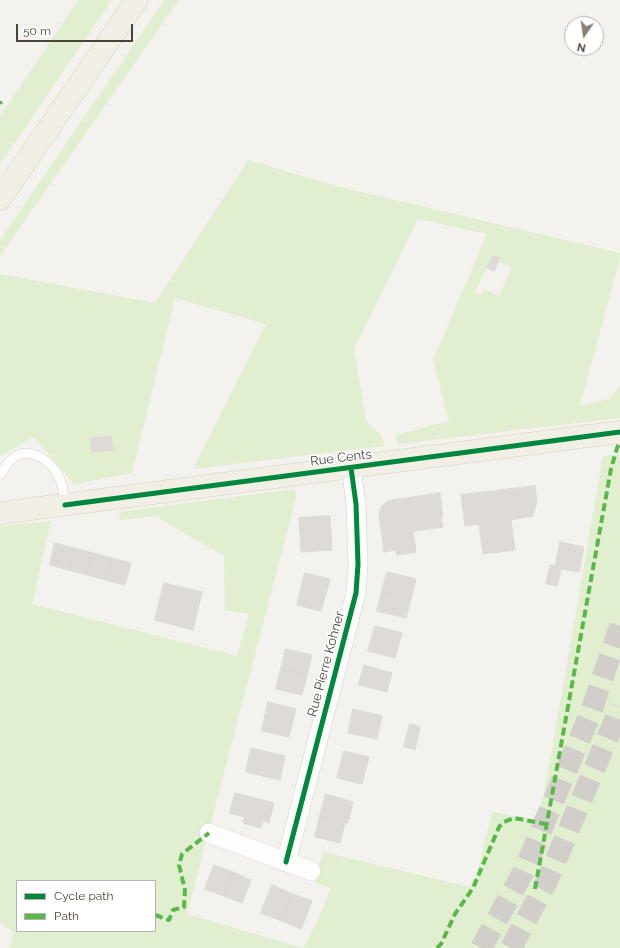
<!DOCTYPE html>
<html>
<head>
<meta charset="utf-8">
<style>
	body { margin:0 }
	#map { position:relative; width:620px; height:948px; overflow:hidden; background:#f4f2ee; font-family:Raleway,sans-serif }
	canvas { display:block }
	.legend { position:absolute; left:16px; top:880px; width:140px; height:52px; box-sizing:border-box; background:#fff; border:1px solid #b7b4b0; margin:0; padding:5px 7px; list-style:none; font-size:12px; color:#4b4439 }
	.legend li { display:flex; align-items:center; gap:8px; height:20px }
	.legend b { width:20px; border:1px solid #b7b4b0 }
	.north { position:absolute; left:564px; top:16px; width:40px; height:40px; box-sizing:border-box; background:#fff; border:1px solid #b7b4b0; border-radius:50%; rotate:193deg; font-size:11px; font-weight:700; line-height:16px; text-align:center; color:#4b4439 }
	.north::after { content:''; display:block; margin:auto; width:14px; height:18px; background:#868178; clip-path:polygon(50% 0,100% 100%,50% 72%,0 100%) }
	.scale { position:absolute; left:16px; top:24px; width:117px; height:18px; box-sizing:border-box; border:2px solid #4b4439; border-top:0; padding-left:5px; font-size:12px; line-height:14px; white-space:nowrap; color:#4b4439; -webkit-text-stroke:3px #fff; paint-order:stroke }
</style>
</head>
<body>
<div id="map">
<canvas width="620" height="948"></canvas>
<ul class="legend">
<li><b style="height:5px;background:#00873e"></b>Cycle path</li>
<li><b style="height:5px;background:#58b947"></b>Path</li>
</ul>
<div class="north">N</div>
<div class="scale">50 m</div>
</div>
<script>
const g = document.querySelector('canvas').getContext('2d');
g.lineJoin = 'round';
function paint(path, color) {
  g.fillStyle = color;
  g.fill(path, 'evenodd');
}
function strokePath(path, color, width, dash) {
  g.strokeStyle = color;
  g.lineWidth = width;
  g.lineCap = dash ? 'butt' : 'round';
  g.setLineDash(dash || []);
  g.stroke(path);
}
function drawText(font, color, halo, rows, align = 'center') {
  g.font = font + ' Raleway,sans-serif';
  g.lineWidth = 3;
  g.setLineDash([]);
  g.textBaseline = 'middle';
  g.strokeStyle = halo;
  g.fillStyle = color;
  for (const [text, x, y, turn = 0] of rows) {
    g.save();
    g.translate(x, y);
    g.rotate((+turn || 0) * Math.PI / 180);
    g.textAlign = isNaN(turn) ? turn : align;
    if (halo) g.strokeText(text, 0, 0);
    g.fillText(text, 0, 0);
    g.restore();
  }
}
paint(new Path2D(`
	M78 0H112L0 164V116Z
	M164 0H179L0 256V240Z
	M248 160 336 186 620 253V259L580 405 609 399 620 385V418L398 444 396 435 449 421 433 360 487 234 418 219 354 349 366 421 382 436 384 446 193 469 266 324 175 298 132 473 74 484 34 437 0 456V274L155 303ZM493 256 500 258 499 261 512 267 499 296 484 289 480 296 475 292Z
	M620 454V948H9L14 932 0 923V526L51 521 32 604 237 656 249 614 225 610 224 556 155 516 120 520 119 512 295 489 296 498 187 914 303 948 315 926 331 888 315 883 323 852 470 887 477 873 492 812 538 820 551 755 603 456ZM17 881H155V931H17Z`), '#e1eecf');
const building = new Path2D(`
	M493 256 500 258 494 271 487 268Z
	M111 436 113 450 92 452 90 439Z
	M535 486 537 501 533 516 511 520 515 550 483 554 479 524 465 526 461 495Z
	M440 493 443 517H441L443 527 413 531 416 552 397 555 396 550 384 552 379 515 381 507 388 501Z
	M330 516 332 550 301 552 299 518Z
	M560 542 584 547 579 572 561 569 557 586 546 584 550 565 555 566Z
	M55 543 74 548 69 570 50 565Z
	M74 548 93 553 87 575 69 570Z
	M93 553 112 558 106 580 87 575Z
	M112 558 131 563 125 585 106 580Z
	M387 572 416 579 411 599 382 591Z
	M305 573 330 579 321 611 297 605Z
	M164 583 202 592 193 630 155 620Z
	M382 591 411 599 406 618 377 611Z
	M375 626 402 633 395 658 368 651Z
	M286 649 312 655 307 675 281 669Z
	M364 665 392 673 387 692 359 685Z
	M281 669 307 675 302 695 276 689Z
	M268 702 296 709 289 737 262 731Z
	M353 709 382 716 377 739 348 733Z
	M410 724 420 727 415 750 404 747Z
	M251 748 285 756 280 780 246 772Z
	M344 751 369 757 362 784 337 778Z
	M235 793 274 803 269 823 263 821 261 828 243 823 245 817 230 813Z
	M326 794 353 802 348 823 320 816Z
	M320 816 345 823 340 843 315 837Z
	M214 865 233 872 224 896 205 889Z
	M233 872 251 880 242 903 224 896Z
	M272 885 293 894 282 921 261 913Z
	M293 894 312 901 301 929 282 921Z`);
paint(building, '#dedbd6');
strokePath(building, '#dcd9d4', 1);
strokePath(new Path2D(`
	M481 948 523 873 591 712 620 626
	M511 948 547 881 615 720 620 707`), '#d2cfca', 22, [22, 11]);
const service = new Path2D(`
	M0 475C4 469 7 463 13 458 30 445 52 462 59 477 63 485 64 496 65 505`);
const minor = new Path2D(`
	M209 833 311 871
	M286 862 356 593 358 564 356 504 351 468`);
const primary = new Path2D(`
	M0 199 137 0
	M0 513 620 432`);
strokePath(service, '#d2d0cb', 10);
strokePath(minor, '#d2d0cb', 20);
strokePath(primary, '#d6cebb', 23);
strokePath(service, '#fdfdfc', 9);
strokePath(minor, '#fdfdfc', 19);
strokePath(primary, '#f2efe6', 22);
strokePath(new Path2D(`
	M0 104 1 101
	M535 889 611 469 617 448 620 442
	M155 915 169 920 173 910 184 907 185 890 179 865 182 854 209 833
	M437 948 441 944 455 914 473 888 499 827 504 822 514 818 546 824`), '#58b947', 4, [8, 4]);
strokePath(new Path2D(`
	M65 505 620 432
	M286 862 356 593 358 564 356 504 351 468`), '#00873e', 5);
drawText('13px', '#4b4439', '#fff', [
	["Rue Cents",341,458,-7],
	["Rue Pierre Kohner",326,664,-75]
]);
</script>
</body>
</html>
